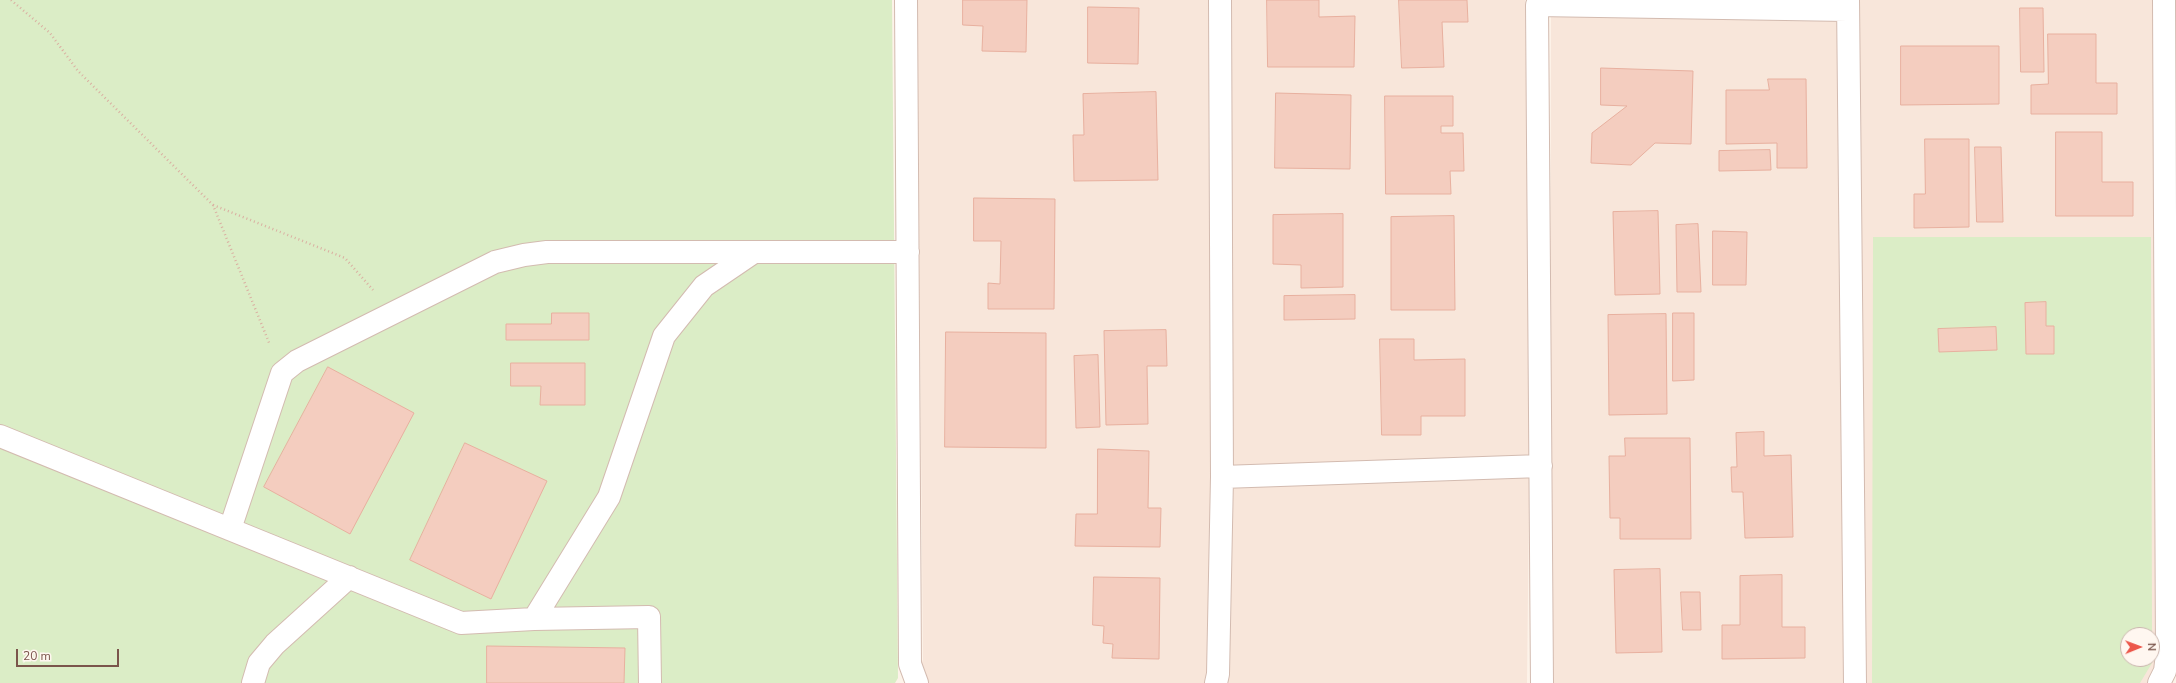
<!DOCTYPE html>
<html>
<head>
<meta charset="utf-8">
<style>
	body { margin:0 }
	#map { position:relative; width:2176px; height:683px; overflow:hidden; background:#fdf3e9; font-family:"Nunito Sans",sans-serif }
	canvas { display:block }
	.north { position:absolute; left:2120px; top:627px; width:40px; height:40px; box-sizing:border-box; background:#fff7f0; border:1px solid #cab6ae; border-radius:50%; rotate:89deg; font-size:11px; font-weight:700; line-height:16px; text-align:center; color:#7a554b }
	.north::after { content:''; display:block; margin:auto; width:14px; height:18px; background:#ec574a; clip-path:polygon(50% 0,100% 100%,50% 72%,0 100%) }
	.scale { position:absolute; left:16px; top:649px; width:103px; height:18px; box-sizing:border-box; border:2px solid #7a554b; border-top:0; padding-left:5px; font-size:12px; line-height:14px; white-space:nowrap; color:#7a554b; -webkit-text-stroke:3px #fff7f0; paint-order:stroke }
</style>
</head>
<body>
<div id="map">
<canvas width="2176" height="683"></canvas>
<div class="north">N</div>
<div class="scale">20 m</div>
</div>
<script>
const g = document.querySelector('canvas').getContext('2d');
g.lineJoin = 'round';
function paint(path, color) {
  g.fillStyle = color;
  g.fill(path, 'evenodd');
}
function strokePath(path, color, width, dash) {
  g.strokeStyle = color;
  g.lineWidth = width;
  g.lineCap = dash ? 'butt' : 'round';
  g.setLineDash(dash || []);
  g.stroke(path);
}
paint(new Path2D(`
	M917 0H1525L1530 413 1527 683H907L923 660Z
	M1551 0H2168L2161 683H1550ZM2128 635H2152V659H2128Z`), '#f8e6da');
paint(new Path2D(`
	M0 0H892L898 678 895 683H0Z
	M1873 237H2151L2152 635H2128V659H2152V663L2140 683H1872Z`), '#dbedc6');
const building = new Path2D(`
	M963 0H1027L1026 52 982 51 983 26 963 25Z
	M1267 0H1319V17L1355 16 1354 67H1268Z
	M1399 0H1467L1468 22H1442L1444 67 1402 68Z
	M1088 7 1139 8 1138 64 1088 63Z
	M2020 8H2043L2044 72H2021Z
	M2048 34H2096V83H2117V114H2031V85L2048 84Z
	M1901 46H1999V104L1901 105Z
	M1601 68 1693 71 1691 144 1655 143 1631 165 1591 163 1592 133 1627 106 1601 105Z
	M1768 79H1806L1807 168H1777V143L1726 144V90H1769Z
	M1156 92 1158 180 1074 181 1073 135H1084L1083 94Z
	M1276 93 1351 95 1350 169 1275 168Z
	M1385 96H1453V126H1441V133H1463L1464 171H1450L1451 194H1386Z
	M2056 132H2102V182H2133V216H2056Z
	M1925 139H1969V227L1914 228V194H1925Z
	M1975 147H2001L2003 222H1977Z
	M1770 150 1771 170 1719 171V151Z
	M974 198 1055 199 1054 309H988V283L1000 284 1001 241H974Z
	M1658 211 1660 294 1615 295 1613 212Z
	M1343 214V287L1301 288V265L1273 264V215Z
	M1454 216 1455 310H1391V217Z
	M1698 224 1701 292H1677L1676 225Z
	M1713 231 1747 232 1746 285H1713Z
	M1355 295V319L1284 320V296Z
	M2046 302V326H2054V354H2026L2025 303Z
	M552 313H589V340H506V324H551Z
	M1673 313H1694V380L1673 381Z
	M1666 314 1667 414 1609 415 1608 315Z
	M1996 327 1997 350 1939 352 1938 329Z
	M1166 330 1167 366H1147L1148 424 1106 425 1104 331Z
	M946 332 1046 333V448L945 447Z
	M1380 339H1414V360L1465 359V416H1421V435H1382Z
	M1098 355 1100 427 1076 428 1074 356Z
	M511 363H585V405H540L541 386H511Z
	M328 367 414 413 350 534 264 487Z
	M1764 432V456L1791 455 1793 537 1745 538 1743 492H1732L1731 467H1737L1736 433Z
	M1625 438H1690L1691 539H1620V518H1610L1609 456H1625Z
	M465 443 547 481 491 599 410 560Z
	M1098 449 1149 451 1148 508H1161L1160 547 1075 546 1076 514H1097Z
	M1660 569 1662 652 1616 653 1614 570Z
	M1782 575V627H1805V658L1722 659V625H1740V576Z
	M1094 577 1160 578 1159 659 1112 658 1113 644 1103 643 1104 626 1093 625Z
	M1681 592H1700L1701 630H1683Z
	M487 646 625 648 624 683H487Z`);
paint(building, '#f4cdbf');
strokePath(building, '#e8b09f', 1);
const minor = new Path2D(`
	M906 0 910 664 917 683
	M1848 0 1855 683
	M0 436 461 623 534 619 649 617 650 683
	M1222 477 1541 466
	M230 529 282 373 297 361 495 262 524 255 547 252H908
	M534 619 609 497 664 336 704 286 754 252
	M253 683 259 663 275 644 349 577
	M1216 683 1218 674 1222 477 1220 0
	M1542 683 1537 5 1847 10
	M2159 683 2165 671 2167 654 2164 0`);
strokePath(minor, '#d3bbb0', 24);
strokePath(new Path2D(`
	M11 0 50 33 78 71 213 205 270 345
	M213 205 345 258 373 290`), '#daafa1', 2.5, [1, 3]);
strokePath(minor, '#fff', 22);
</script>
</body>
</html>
